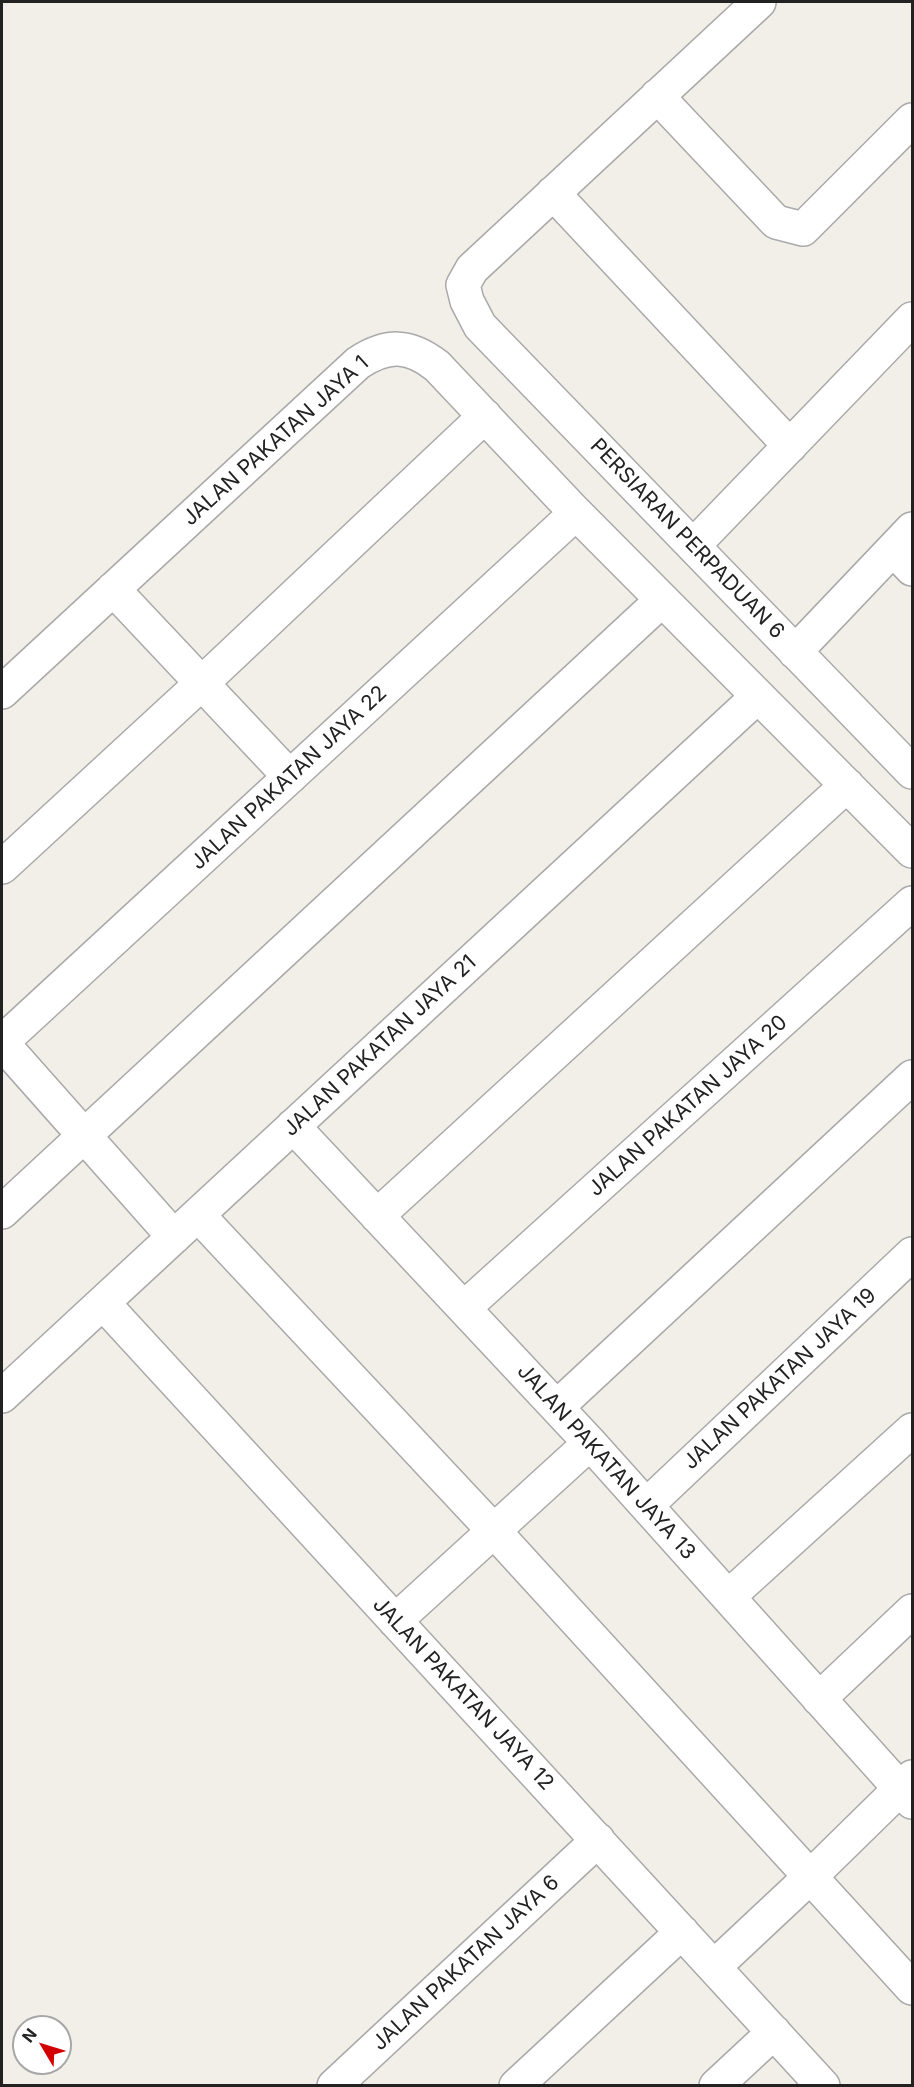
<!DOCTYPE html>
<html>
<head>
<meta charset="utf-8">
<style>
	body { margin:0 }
	#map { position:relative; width:914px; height:2087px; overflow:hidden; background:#f2efe9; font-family:Inter,sans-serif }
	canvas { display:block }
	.frame { position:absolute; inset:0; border:3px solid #222; pointer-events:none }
	.north { position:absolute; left:12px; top:2015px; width:60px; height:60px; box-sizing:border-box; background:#fff; border:2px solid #a7a7a7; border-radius:50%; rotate:308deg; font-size:16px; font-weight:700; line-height:24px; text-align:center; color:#222 }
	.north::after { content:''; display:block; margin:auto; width:21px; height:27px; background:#d40000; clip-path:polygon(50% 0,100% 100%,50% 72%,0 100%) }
</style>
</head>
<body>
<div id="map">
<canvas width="914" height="2087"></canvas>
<div class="frame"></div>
<div class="north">N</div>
</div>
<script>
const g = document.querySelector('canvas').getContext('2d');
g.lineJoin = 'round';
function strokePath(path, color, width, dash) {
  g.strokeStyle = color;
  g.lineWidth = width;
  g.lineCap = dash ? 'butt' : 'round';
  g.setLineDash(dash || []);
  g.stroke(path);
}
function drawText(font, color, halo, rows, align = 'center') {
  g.font = font + ' Inter,sans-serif';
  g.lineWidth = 6;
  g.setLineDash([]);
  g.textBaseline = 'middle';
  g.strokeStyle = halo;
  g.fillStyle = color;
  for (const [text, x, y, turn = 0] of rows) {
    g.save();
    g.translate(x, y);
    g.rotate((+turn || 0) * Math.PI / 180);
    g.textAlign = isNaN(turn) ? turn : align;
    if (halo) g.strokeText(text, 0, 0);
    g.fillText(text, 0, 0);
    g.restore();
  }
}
const minor = new Path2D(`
	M759 2 472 269 463 285 467 301 480 326 912 772
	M657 96 776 222 803 229 912 120
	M553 193 790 446
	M693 546 912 319
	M893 549 912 569
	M113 589 290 777
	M795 652 912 529
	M2 692 358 363C387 344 409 344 437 366L576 513 912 851
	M2 867 202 683 485 416
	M2 1042 576 513
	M2 1043 174 1237
	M293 1126 590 1443 912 1802
	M2 1212 662 600
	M198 1215 494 1531 912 1988
	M377 1216 847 785
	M103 1303 823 2086
	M464 1308 912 903
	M2 1396 758 696
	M557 1407 912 1077
	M647 1505 912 1254
	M728 1597 912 1430
	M395 1621 590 1443
	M819 1699 912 1611
	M714 1967 810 1877 912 1777
	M334 2086 598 1840
	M516 2086 682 1932
	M716 2086 774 2032`);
strokePath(minor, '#a9a9a9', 36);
strokePath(minor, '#fff', 33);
drawText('21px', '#222', '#fff', [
	["JALAN PAKATAN JAYA 1",276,441,-42],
	["PERSIARAN PERPADUAN 6",687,539,46],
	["JALAN PAKATAN JAYA 22",289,778,-43],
	["JALAN PAKATAN JAYA 21",380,1046,-43],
	["JALAN PAKATAN JAYA 20",688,1106,-42],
	["JALAN PAKATAN JAYA 19",780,1379,-43],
	["JALAN PAKATAN JAYA 13",606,1462,48],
	["JALAN PAKATAN JAYA 12",463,1694,47],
	["JALAN PAKATAN JAYA 6",466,1963,-43]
]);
</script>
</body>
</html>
